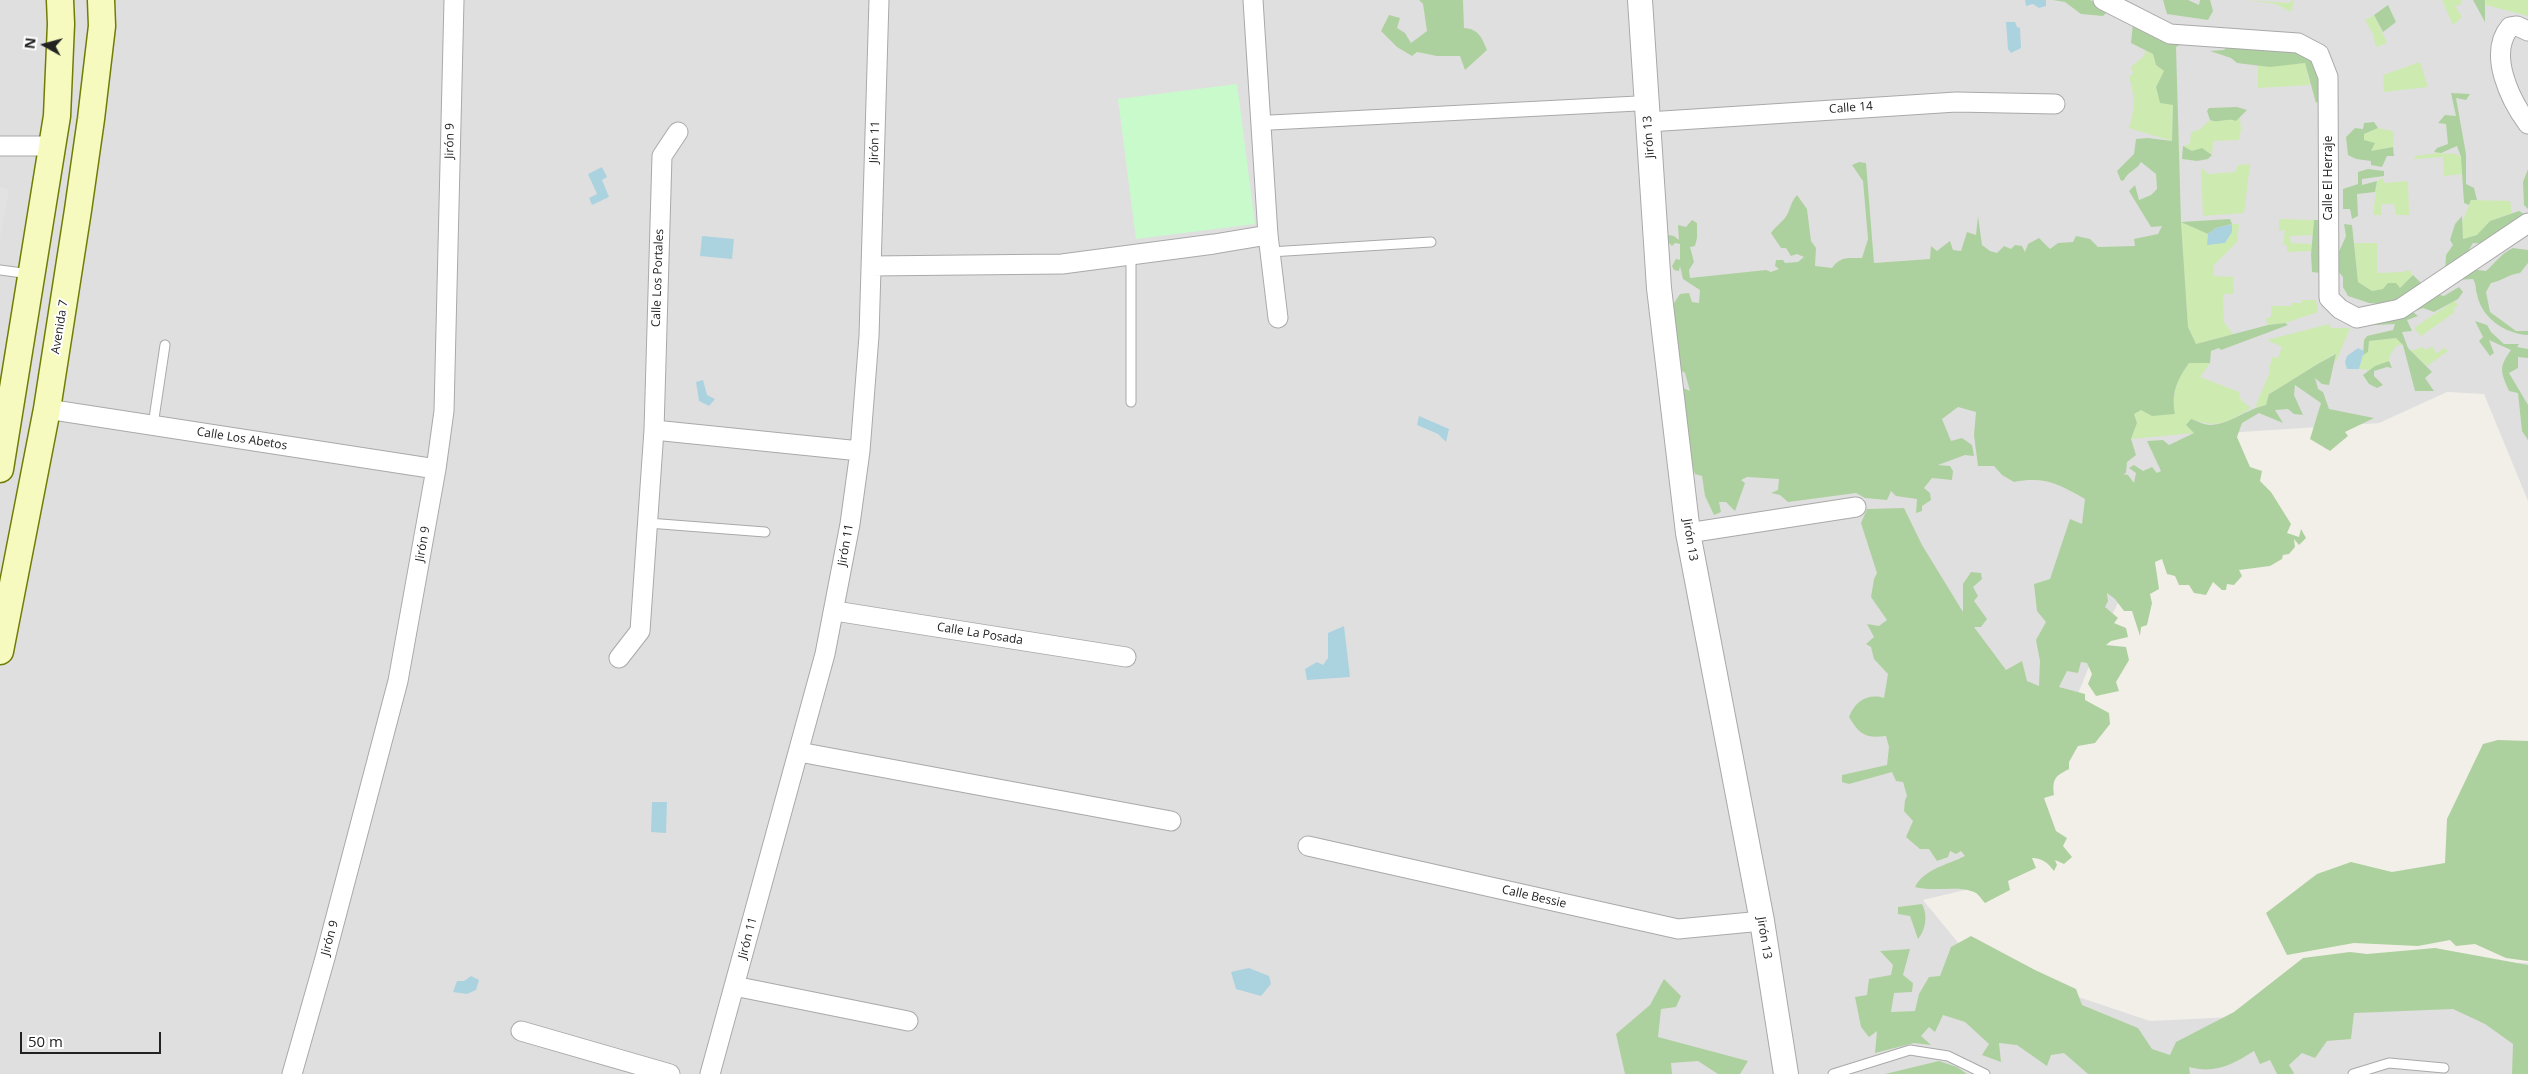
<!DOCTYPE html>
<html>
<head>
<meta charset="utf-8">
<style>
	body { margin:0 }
	#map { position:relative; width:2528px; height:1074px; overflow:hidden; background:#f2efe9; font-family:"Open Sans",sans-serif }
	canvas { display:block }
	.north { position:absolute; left:20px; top:20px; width:50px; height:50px; -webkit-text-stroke:4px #fff; paint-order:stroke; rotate:277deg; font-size:14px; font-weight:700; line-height:20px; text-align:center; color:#222 }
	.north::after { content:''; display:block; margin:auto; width:18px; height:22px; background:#222; clip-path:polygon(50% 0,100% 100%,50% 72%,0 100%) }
	.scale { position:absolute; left:20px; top:1032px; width:141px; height:22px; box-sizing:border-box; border:2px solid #222; border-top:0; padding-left:6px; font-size:15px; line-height:18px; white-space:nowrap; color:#222; -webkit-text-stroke:4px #fff; paint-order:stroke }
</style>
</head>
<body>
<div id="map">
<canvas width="2528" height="1074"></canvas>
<div class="north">N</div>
<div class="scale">50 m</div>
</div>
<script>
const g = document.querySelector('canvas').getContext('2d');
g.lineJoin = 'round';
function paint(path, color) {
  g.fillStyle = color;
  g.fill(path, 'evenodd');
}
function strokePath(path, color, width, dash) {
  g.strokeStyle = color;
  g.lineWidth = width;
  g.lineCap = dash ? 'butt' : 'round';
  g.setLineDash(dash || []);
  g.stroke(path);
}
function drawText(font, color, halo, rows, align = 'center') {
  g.font = font + ' "Open Sans",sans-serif';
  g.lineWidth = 4;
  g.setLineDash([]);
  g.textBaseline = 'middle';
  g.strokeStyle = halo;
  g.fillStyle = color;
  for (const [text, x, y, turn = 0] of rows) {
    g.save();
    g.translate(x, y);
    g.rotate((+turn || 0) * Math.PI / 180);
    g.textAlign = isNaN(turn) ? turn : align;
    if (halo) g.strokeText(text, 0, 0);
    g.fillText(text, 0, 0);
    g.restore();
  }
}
paint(new Path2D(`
	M0 0H2528V501L2484 394 2447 392 2379 423 2226 433 2189 451 2094 654 2003 881 1923 900 1974 962 2150 1021 2233 1017 2326 962 2528 963V1074H0Z`), '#e0dfdf');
paint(new Path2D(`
	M2247 0 2288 3 2294 0 2291 12 2276 4Z
	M2442 0H2461L2462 4 2455 6 2462 17 2453 25Z
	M2486 0H2528V16L2486 5Z
	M2374 15 2387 43 2376 47 2373 34 2365 20Z
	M2146 50 2154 55 2156 65 2164 71 2156 87 2173 104 2172 141 2129 128C2135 109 2135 96 2129 77L2133 73 2131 67 2144 56Z
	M2420 62 2428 87 2384 92 2383 75Z
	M2305 63 2310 85 2258 88V66Z
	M2240 117 2241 130 2239 140 2213 141 2212 155 2208 151H2192L2183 146 2190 144 2191 132 2199 130 2210 120C2219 124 2227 117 2236 121Z
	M2378 128 2392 131 2394 134 2393 147 2371 151 2364 140V134Z
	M2437 153 2456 154 2461 157 2462 174 2444 176 2443 157 2414 159 2415 156Z
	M2250 164 2244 213 2203 216 2201 167 2208 174 2235 172 2238 165Z
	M2383 178 2384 183 2408 181 2409 215H2396L2394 204H2381V215H2373L2377 181Z
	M2471 200 2510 201 2512 213 2490 221 2477 235 2463 239 2462 223Z
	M2279 219 2314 220 2313 235 2290 236 2291 243 2313 244 2312 251 2287 252V245H2283L2285 230 2279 231Z
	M2181 222 2208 234 2207 244 2232 233V224H2239L2237 242 2214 265 2213 276 2233 277 2234 294H2223L2224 322 2233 334 2196 344 2188 327Z
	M2354 243H2377V273L2402 272 2409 270 2413 275 2400 288 2372 291 2358 282Z
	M2302 300H2316L2318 312 2285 323 2268 325 2266 318 2271 317V306H2292V303H2302Z
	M2454 301 2458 305 2453 309 2455 312 2421 336 2414 328Z
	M2329 324 2331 328H2350L2335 364V354C2312 366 2292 381 2269 394L2267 405 2255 407 2270 372 2269 370 2272 357 2278 358 2282 347 2267 340Z
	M2396 338 2403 345H2397L2390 355 2389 361 2369 370 2359 369 2363 355 2368 352 2369 341Z
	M2432 346 2436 353 2445 348 2448 351 2427 366 2411 351 2422 347 2426 350Z
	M2189 363H2210L2200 377 2239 392 2241 400 2251 408C2227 422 2220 429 2191 419L2194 433 2131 439 2137 423 2134 414 2141 410 2152 416 2173 402 2178 379Z`), '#cdebb0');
paint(new Path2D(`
	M1419 0H1463L1464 28C1479 29 1482 38 1487 50L1465 70 1460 56H1437L1417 52 1412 56 1397 47 1381 31 1389 15 1400 18 1397 28 1405 33 1411 43 1427 31 1423 4Z
	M2053 0H2090L2108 11 2103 16 2081 14 2065 2Z
	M2163 0H2188L2199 5 2200 0H2210L2213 11 2208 20 2167 14Z
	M2473 0H2485V22Z
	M2388 5 2396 22 2383 32 2374 15Z
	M2133 23 2184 43 2176 47 2181 222 2230 219 2232 224 2216 228 2208 234 2181 222 2188 327 2196 344 2268 325 2285 323 2288 325 2221 350 2219 348 2211 351 2210 363H2189C2177 380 2171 393 2175 414L2152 416 2141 410 2134 414 2137 423 2131 439 2136 455 2127 462 2126 473 2123 474 2128 475 2134 483 2136 473 2129 468 2134 465 2143 471 2152 467 2157 473 2161 471 2147 441 2163 440 2169 445 2194 433 2186 425 2191 419C2197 421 2204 425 2210 425 2228 425 2247 409 2266 405L2269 394C2292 381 2312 366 2336 354L2329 385 2322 384 2315 378 2318 389 2323 392 2329 409 2374 418 2345 432 2348 436 2330 451 2310 439 2321 403 2295 385 2294 395 2303 415 2294 414 2288 409 2275 410 2283 423 2259 413 2242 423 2237 437 2250 467 2262 471 2260 481 2271 492 2291 524 2287 533 2299 537 2301 529 2306 538 2299 545 2294 539 2295 547 2289 554 2283 555 2282 559 2270 566 2239 570 2242 576 2234 585 2227 584 2226 590H2222L2213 582 2206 595 2194 593 2189 585H2179L2175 576 2167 574 2162 559 2155 562 2159 589 2150 594 2152 603 2147 625 2141 627 2140 636 2132 611H2124L2115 599 2107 593 2108 601 2105 607 2118 618 2114 623 2126 628 2128 637 2111 641 2106 645 2126 647 2129 660 2116 682 2119 691 2096 696 2088 684 2092 674 2087 663 2081 662 2078 673 2067 671 2059 687 2085 694V700L2109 713 2110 724 2095 743 2078 746 2069 762V769C2055 776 2052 779 2054 795L2044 798 2056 831 2067 838 2063 846 2072 857 2064 864 2055 860 2057 865 2054 871C2048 863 2042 858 2032 858L2036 868 2008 881 2010 890 1985 903C1982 900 1978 893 1974 892 1959 885 1932 892 1915 887 1925 868 1948 865 1965 856L1961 851 1956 854 1950 851 1948 857 1937 861 1929 849H1920L1906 837 1913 821 1904 811 1905 800 1907 796 1903 782 1896 781 1892 772 1849 784 1842 782V775L1887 765 1889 747 1886 736C1866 739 1859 734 1849 717 1855 701 1868 693 1884 698L1888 674 1874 659 1871 647 1866 644 1874 637 1867 624 1879 626 1887 620 1871 597 1874 579 1877 573 1861 523 1867 509 1904 508 1922 545 1963 612V584L1971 572 1981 573 1982 579 1973 587 1978 596 1974 601 1987 619 1981 627H1974L2006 670 2022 661 2027 681 2039 686 2040 661 2036 640 2046 622 2037 611 2034 584 2050 579 2070 519 2082 524 2085 499C2059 484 2045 476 2014 482L2002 475 1994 466H1978L1974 435 1976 412 1958 407 1942 419 1951 441 1962 438 1972 445 1974 456 1965 455 1938 465 1950 466 1953 471 1952 480 1932 478 1924 488 1930 493 1931 500 1922 506V511L1916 513 1917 499 1896 496 1891 491 1887 500 1865 498 1856 493 1788 502 1780 495 1771 493 1778 490 1779 479 1747 477 1741 480 1745 483 1735 511 1726 502H1719L1721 512 1714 515 1705 496 1702 476 1695 474 1684 445 1677 394 1683 388 1690 391 1685 373 1676 367 1674 303 1680 294 1689 293 1692 302 1699 303 1700 290 1683 279 1680 266 1679 271 1674 270 1672 266 1676 259 1680 260V244L1675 243 1672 246 1668 242V235L1674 236 1679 240 1678 225 1686 227 1692 220 1697 223V238L1695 246 1690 247 1694 262 1689 270 1690 278 1766 270 1771 272 1779 269 1775 266 1776 260H1783L1785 263 1798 262 1804 257 1797 254 1791 256 1786 248H1781L1771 233C1775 227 1781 223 1785 218 1791 210 1790 202 1797 195L1807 209 1811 241 1816 248 1815 266 1832 268C1840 256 1848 258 1862 258L1868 239 1863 181 1852 165 1859 162 1866 163 1874 263 1930 259 1931 246 1937 251 1950 241 1953 250 1961 251 1967 232 1976 235 1978 216 1982 245 1990 251 1997 253 2004 246 2011 249 2015 245 2022 246 2025 252 2028 244 2039 238 2050 249 2058 243 2073 242 2076 236 2090 239 2098 247 2135 246 2134 239 2158 234 2162 226 2151 227 2129 191 2135 185 2139 200 2151 195 2157 189 2156 174 2141 162C2137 170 2128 171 2124 180L2121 181 2117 171 2134 154 2136 139 2148 138 2172 141 2173 105 2160 103 2156 87 2164 71 2156 65 2153 54 2131 43Z
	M2231 42 2298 46 2316 56 2321 98 2316 103 2305 63 2270 67 2237 63 2231 58 2210 51 2224 50Z
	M2451 93 2470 94 2466 100 2456 98 2466 154V184L2474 188 2477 200H2471L2469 205 2464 203 2461 157 2457 146 2441 153 2434 152 2437 148 2448 144 2446 124 2438 123 2445 115 2456 116Z
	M2237 107 2247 110 2236 121C2227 117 2219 124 2210 120L2207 111 2209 108Z
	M2374 122 2378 128 2364 134V140L2375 143 2371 151 2393 147 2394 156H2387L2382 167 2371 165V161L2356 159 2348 155 2346 137 2355 128 2363 129 2364 123Z
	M2183 146 2192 151 2202 148 2212 155 2208 159 2197 161 2182 159Z
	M2368 169 2384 171V176L2362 179V185L2377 181 2375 192 2357 194 2358 216 2352 219 2350 209H2343V189L2358 184V172Z
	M2528 169V209L2524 205 2523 182Z
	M2519 211 2528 216 2489 244 2473 243 2465 257 2445 274 2446 255 2453 245 2450 240 2455 224 2462 216 2463 239 2477 235 2490 221Z
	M2314 220H2321L2320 273 2312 272 2311 255Z
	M2344 224 2352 225 2358 282 2372 291 2383 289 2388 283H2396L2400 288 2413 275 2422 284 2396 305 2369 303 2348 296 2343 287V277L2333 265 2346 236Z
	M2513 248 2528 250V263L2520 273C2509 274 2502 281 2491 283L2486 292 2490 312 2516 331H2528V335C2506 334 2481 318 2477 294 2475 288 2477 286 2473 279L2455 280 2469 269 2486 271C2496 262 2501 254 2513 248Z
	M2459 287 2463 292 2458 299 2434 312 2423 308 2413 312 2418 316 2407 320 2412 331 2402 332 2408 348 2432 372 2425 378 2434 391H2415L2403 345 2396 338 2369 341 2368 352 2363 355 2364 340 2367 336 2393 330 2395 324 2376 325 2368 322 2436 294 2444 296Z
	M2475 321 2487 325 2491 332 2504 344H2519L2517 347 2528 349V358L2518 357V368L2509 373 2528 405V440L2522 431 2518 393 2509 391C2501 372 2498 368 2511 350L2489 340 2494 353 2490 356 2479 341 2483 337Z
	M2389 361 2392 368 2387 367 2374 371V376L2383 385 2377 388 2369 384 2363 375 2375 366Z
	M2498 740 2528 741V961L2506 958 2475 944 2456 946 2450 940 2418 946 2354 943 2287 955 2266 913 2317 874 2351 862 2392 872 2445 863 2447 819 2483 744Z
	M1922 904C1928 915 1926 930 1918 939L1910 916 1898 914V907Z
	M1971 936 2035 970 2076 989 2082 1005 2138 1028 2152 1049 2170 1055 2176 1042 2234 1012 2303 958 2350 952 2367 954 2435 948 2528 965V1074H2512L2513 1044 2485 1024 2453 1009 2354 1013 2351 1039 2327 1041 2315 1058 2302 1053 2289 1065 2294 1073 2293 1074H2277L2270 1060 2260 1064 2254 1051C2232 1065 2214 1074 2189 1067L2190 1074H2088L2064 1053 2051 1055 2047 1066 2017 1045 1999 1043 2001 1062 1982 1055 1989 1044 1965 1022 1943 1015 1935 1032 1929 1027 1921 1036 1931 1045 1914 1043 1875 1053 1877 1031 1869 1037 1861 1027 1855 997 1867 995 1869 979 1891 975 1893 965 1880 951 1910 949 1903 975 1913 983 1912 992 1894 993 1891 1012 1915 1011 1919 994 1929 977 1940 976 1951 947Z
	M1664 979 1681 996 1676 1007 1661 1009 1658 1037 1748 1061 1740 1074H1718L1698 1061 1671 1063 1672 1074H1625L1616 1034 1650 1005Z
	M1939 1061 1957 1067 1967 1074H1885Z`), '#add19e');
paint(new Path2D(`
	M1237 84 1255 224 1136 239 1118 99Z`), '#c8facc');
paint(new Path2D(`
	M0 187 9 189 0 240Z`), '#e2e2e2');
paint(new Path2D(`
	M2025 0H2046V6L2039 8 2033 4 2026 6Z
	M2006 22H2015L2017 27 2020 28 2021 48 2011 53 2008 49Z
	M602 167 607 177 602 180 609 197 592 205 589 198 597 194 588 174Z
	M2232 224V232L2225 243 2207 245 2208 234 2216 228Z
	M702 236 734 239 732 259 700 256Z
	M2358 348 2364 351 2359 369H2347L2345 362 2347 356Z
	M703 380 707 395 715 399 709 406 699 401 696 382Z
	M1419 416 1449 429 1446 442 1438 434 1417 425Z
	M1344 626 1350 677 1307 680 1305 669 1317 662 1323 665 1328 658V633Z
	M652 802H667L666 833 651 832Z
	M1249 968 1269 976 1271 984 1261 996 1236 989 1231 972Z
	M471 976 479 980 476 990 467 994 453 992 457 981H464Z`), '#aad3df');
const service = new Path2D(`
	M1270 252 1431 242
	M1131 255V402
	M0 270 30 274
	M153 425 165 345
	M648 523 765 532
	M1833 1074 1910 1050 1948 1056 1985 1074
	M2353 1074 2389 1063 2444 1068`);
const pedestrian = new Path2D(`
	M1261 123 1647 103`);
const minor = new Path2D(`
	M1253 0 1268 235 1278 318
	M2103 0 2170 34 2298 43 2319 54 2328 77 2329 298 2340 309 2357 318 2400 309 2528 223
	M2528 31 2517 26 2510 27C2487 54 2511 101 2528 124
	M1648 122 1956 102 2055 104
	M0 146H53
	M871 266 1062 264 1214 244 1268 235
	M47 409 436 469
	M654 430 860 451
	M1688 533 1856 507
	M835 611 1126 657
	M619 658 640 631 654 430 662 156 678 132
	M799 752 1171 821
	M1308 846 1678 929 1762 921
	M734 986 908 1021
	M521 1031 670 1074
	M292 1074 325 958 398 681 436 469 444 411 454 0
	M710 1074 825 654 850 524 860 451 869 336 879 0`);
const tertiary = new Path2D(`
	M1640 0 1659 288 1688 533 1762 921 1786 1074`);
const secondary = new Path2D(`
	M0 469 57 116 61 24 60 0
	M0 651 47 409 78 210 91 119 102 26 101 0`);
strokePath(service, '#a9a9a9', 11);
strokePath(pedestrian, '#a9a9a9', 16);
strokePath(minor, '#a9a9a9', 21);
strokePath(tertiary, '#a9a9a9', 26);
strokePath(secondary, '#707d05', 29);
strokePath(service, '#fff', 9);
strokePath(pedestrian, '#fff', 14);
strokePath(minor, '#fff', 19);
strokePath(tertiary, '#fff', 24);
strokePath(secondary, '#f7fabf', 26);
drawText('12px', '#222', '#fff', [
	["Calle 14",1851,108,-4],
	["Jirón 13",1649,137,-94],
	["Jirón 9",450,141,-89],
	["Jirón 11",875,142,-88],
	["Calle El Herraje",2329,178,-90],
	["Calle Los Portales",658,278,-88],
	["Avenida 7",60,327,-81],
	["Calle Los Abetos",242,439,9],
	["Jirón 13",1690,540,81],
	["Jirón 9",423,544,-80],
	["Jirón 11",846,545,-80],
	["Calle La Posada",980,634,9],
	["Calle Bessie",1534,897,13],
	["Jirón 9",330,938,-75],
	["Jirón 11",748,938,-75],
	["Jirón 13",1764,938,81]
]);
</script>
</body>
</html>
